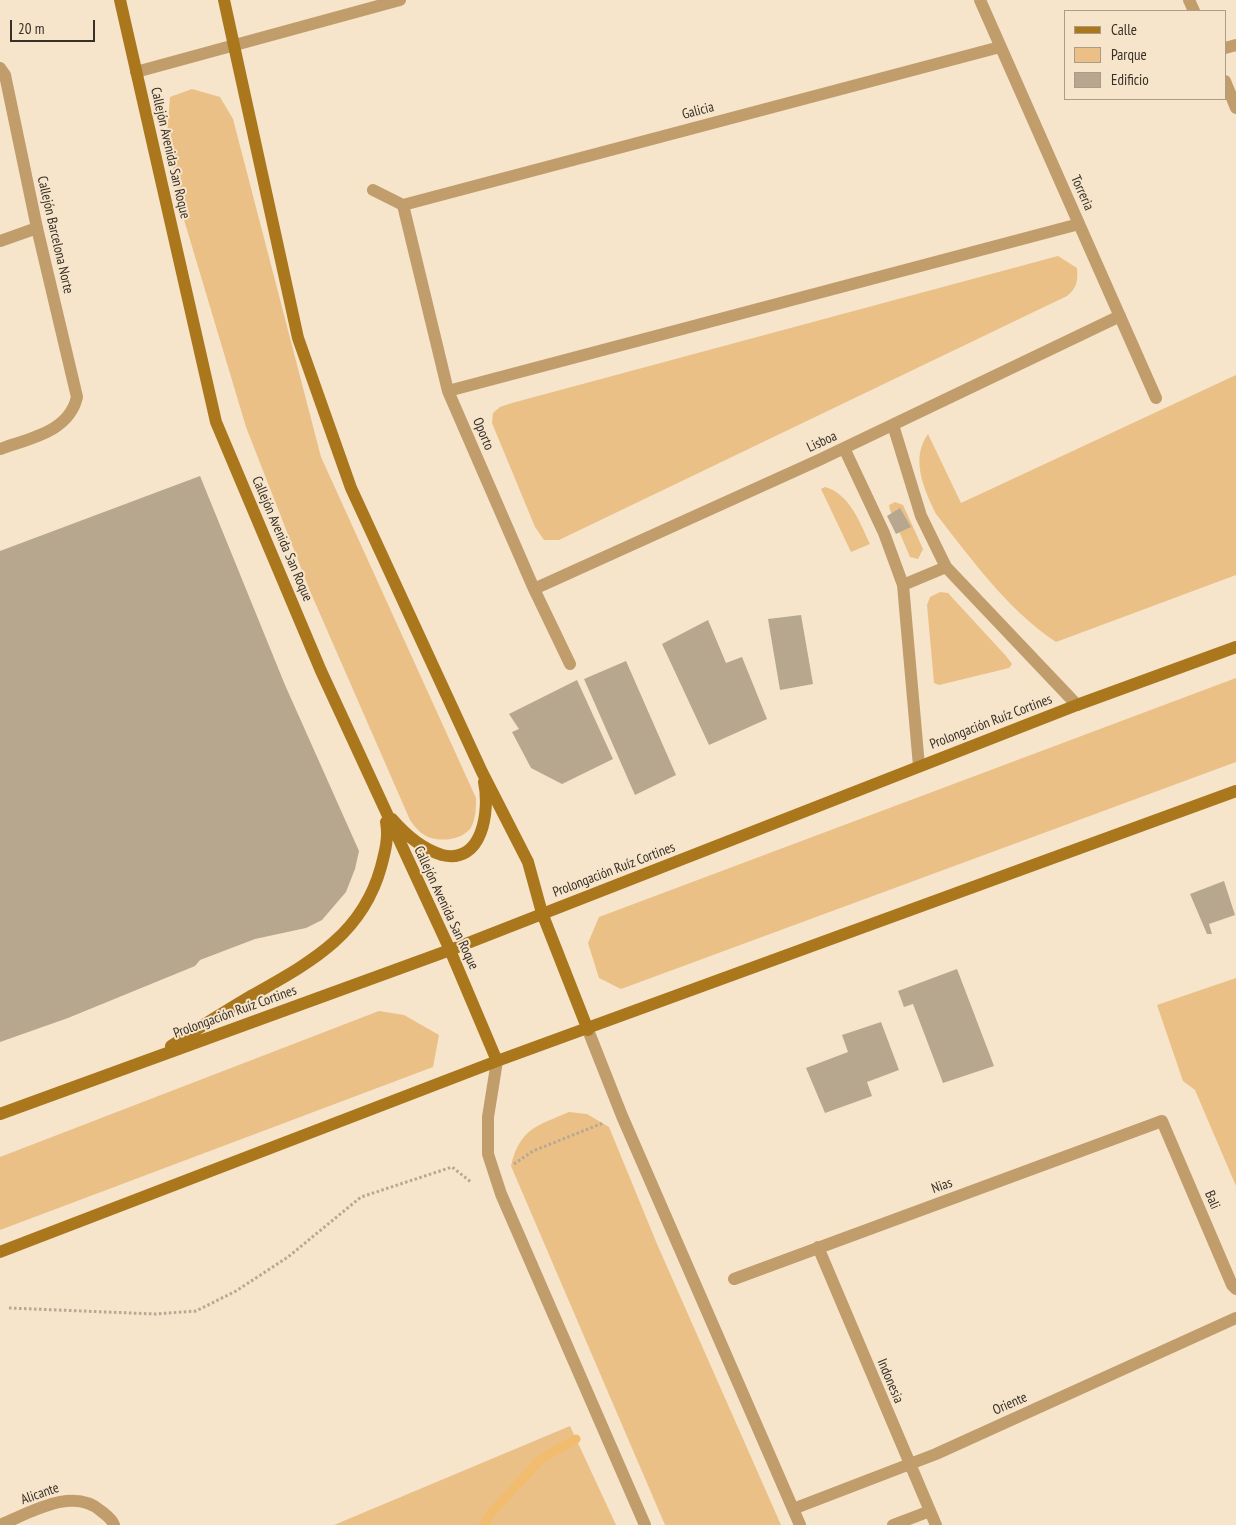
<!DOCTYPE html>
<html>
<head>
<meta charset="utf-8">
<style>
	body { margin:0 }
	#map { position:relative; width:1236px; height:1525px; overflow:hidden; background:#f6e4cb; font-family:"PT Sans Narrow",sans-serif }
	canvas { display:block }
	.legend { position:absolute; left:1064px; top:10px; width:162px; height:90px; box-sizing:border-box; background:#f6e4cb; border:1px solid #aa9c89; margin:0; padding:6px 9px; list-style:none; font-size:15px; color:#373026 }
	.legend li { display:flex; align-items:center; gap:10px; height:25px }
	.legend b { width:25px; border:1px solid #aa9c89 }
	.scale { position:absolute; left:10px; top:20px; width:85px; height:22px; box-sizing:border-box; border:2px solid #373026; border-top:0; padding-left:6px; font-size:15px; line-height:18px; white-space:nowrap; color:#373026; -webkit-text-stroke:4px #f6e4cb; paint-order:stroke }
</style>
</head>
<body>
<div id="map">
<canvas width="1236" height="1525"></canvas>
<ul class="legend">
<li><b style="height:6px;background:#ab771d"></b>Calle</li>
<li><b style="height:14px;background:#eac087"></b>Parque</li>
<li><b style="height:14px;background:#b8a78f"></b>Edificio</li>
</ul>
<div class="scale">20 m</div>
</div>
<script>
const g = document.querySelector('canvas').getContext('2d');
g.lineJoin = 'round';
function paint(path, color) {
  g.fillStyle = color;
  g.fill(path, 'evenodd');
}
function strokePath(path, color, width, dash) {
  g.strokeStyle = color;
  g.lineWidth = width;
  g.lineCap = dash ? 'butt' : 'round';
  g.setLineDash(dash || []);
  g.stroke(path);
}
function drawText(font, color, halo, rows, align = 'center') {
  g.font = font + ' "PT Sans Narrow",sans-serif';
  g.lineWidth = 4;
  g.setLineDash([]);
  g.textBaseline = 'middle';
  g.strokeStyle = halo;
  g.fillStyle = color;
  for (const [text, x, y, turn = 0] of rows) {
    g.save();
    g.translate(x, y);
    g.rotate((+turn || 0) * Math.PI / 180);
    g.textAlign = isNaN(turn) ? turn : align;
    if (halo) g.strokeText(text, 0, 0);
    g.fillText(text, 0, 0);
    g.restore();
  }
}
paint(new Path2D(`
	M192 89 220 97 233 119 321 457 476 798C476 808 476 820 470 829 460 841 435 843 423 834 418 831 413 824 410 820L310 591 246 427 182 213 167 135 170 97Z
	M1058 256 1077 268C1078 281 1077 288 1067 296L559 540H544L535 527 492 423 493 413 500 407 512 403Z
	M1236 375V575L1056 642C1007 609 973 561 936 514 924 489 910 459 928 434L961 503Z
	M825 487C850 494 860 523 870 544L851 552 821 489Z
	M895 502 903 505 923 549 918 559 910 557 890 510 889 505Z
	M940 592 948 593 1006 656 1012 664 1009 668 939 685 934 683 927 605 930 597Z
	M1236 678V762L621 989 599 978 588 943 599 917Z
	M1236 978V1186L1195 1090 1183 1081 1157 1005Z
	M379 1011 404 1015 439 1035 433 1067 0 1230V1157Z
	M569 1112 587 1114 609 1127 657 1244 781 1525H665L511 1166C520 1128 537 1126 569 1112Z
	M570 1426 616 1525H334Z`), '#eac087');
strokePath(new Path2D(`
	M484 1525 491 1513 541 1459 576 1439`), '#f1bc6d', 9);
paint(new Path2D(`
	M200 476 285 685 359 851 355 869 346 892 322 920 306 928 255 939 200 960 195 966 68 1018 0 1042V551Z
	M900 508 911 527 896 534 887 516Z
	M801 615 813 684 780 690 768 619Z
	M708 620 726 663 742 657 767 719 709 745 662 644Z
	M626 661 676 775 635 795 584 679Z
	M577 680 613 759 562 784 531 768 512 732 519 729 509 714Z
	M1224 881 1235 915 1209 924 1212 934H1207L1190 894Z
	M957 969 994 1066 943 1083 913 1004 904 1007 898 991Z
	M881 1022 899 1070 867 1082 872 1096 825 1113 806 1068 848 1052 842 1035Z`), '#b8a78f');
strokePath(new Path2D(`
	M514 1164 533 1151 603 1123
	M9 1308 155 1314 196 1311 236 1291 288 1257 361 1197 452 1167 471 1182`), '#b6a894', 3, [2.5, 2.5]);
strokePath(new Path2D(`
	M980 0 1156 398
	M1189 0 1194 11
	M1225 48 1236 45
	M0 68 5 75 37 228 77 397C69 432 30 438 0 449
	M136 72 400 0
	M1225 81 1236 108
	M373 190 403 205
	M403 205 1000 47
	M403 205 448 391 534 589 570 664
	M0 241 37 228
	M448 391 1079 224
	M893 425 921 516 946 567 1077 705
	M844 448 884 533 903 585 919 766
	M903 585 946 567
	M534 589 819 460 1120 316
	M588 1030 622 1116 800 1525
	M497 1061 488 1117V1154L501 1194 645 1525
	M818 1247 936 1525
	M734 1279 1162 1121 1232 1285 1236 1289
	M793 1509 936 1454 1236 1318
	M0 1525C30 1513 73 1486 101 1511 106 1515 112 1519 114 1525
	M893 1525 930 1511`), '#c09d6b', 12);
strokePath(new Path2D(`
	M120 0 216 422 321 671 450 950 497 1061
	M224 0 298 338 351 488 482 772 528 862 542 913 588 1030
	M392 819C405 834 422 849 442 855 483 865 490 810 484 782
	M171 1046C197 1029 224 1012 251 996 309 963 362 936 381 867 385 852 389 837 386 822
	M0 1114 450 950 1077 705 1236 647
	M0 1252 497 1061 1236 791`), '#ab771d', 12);
drawText('14px', '#373026', '#f6e4cb', [
	["Galicia",698,111,-15],
	["Callejón Avenida San Roque",170,153,77],
	["Torreria",1082,193,66],
	["Callejón Barcelona Norte",55,235,77],
	["Oporto",483,434,67],
	["Lisboa",822,442,-25],
	["Callejón Avenida San Roque",282,539,67],
	["Prolongación Ruíz Cortines",991,722,-21],
	["Prolongación Ruíz Cortines",614,870,-21],
	["Callejón Avenida San Roque",446,908,65],
	["Prolongación Ruíz Cortines",235,1012,-20],
	["Nias",942,1186,-20],
	["Bali",1212,1200,67],
	["Indonesia",890,1381,67],
	["Oriente",1010,1404,-24],
	["Alicante",40,1494,-19]
]);
</script>
</body>
</html>
